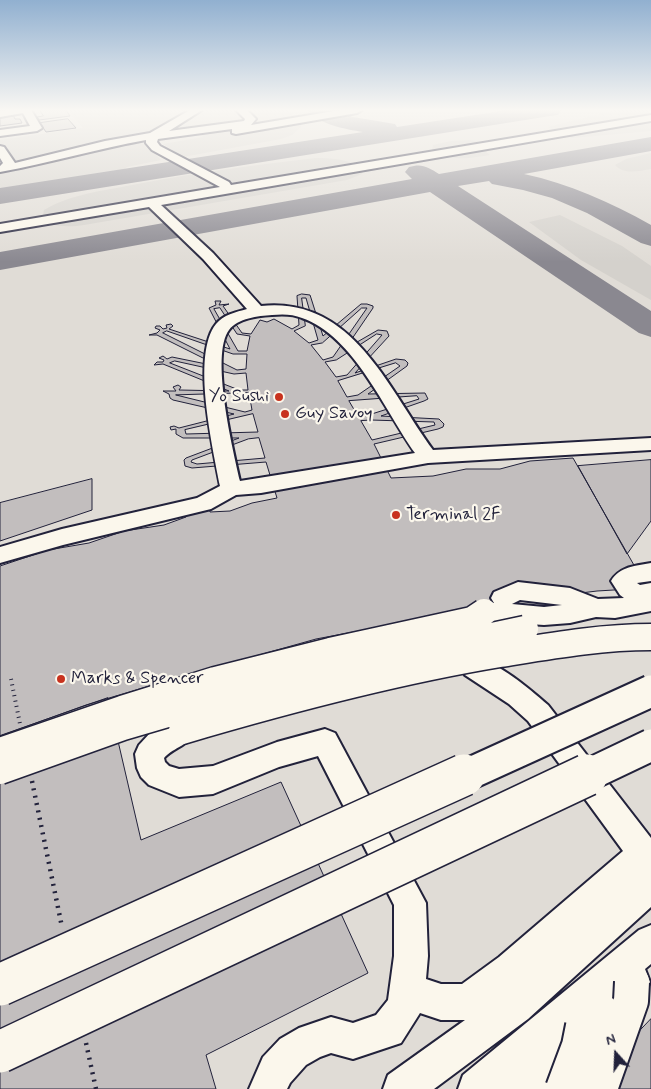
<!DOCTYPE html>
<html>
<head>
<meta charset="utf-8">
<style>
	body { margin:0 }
	#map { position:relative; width:651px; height:1089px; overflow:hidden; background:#f2eee5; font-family:Mynerve,sans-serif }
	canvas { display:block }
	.north { position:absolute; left:591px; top:1029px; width:50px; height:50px; -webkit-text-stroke:4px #fbf7ec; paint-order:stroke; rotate:340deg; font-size:14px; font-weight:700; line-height:20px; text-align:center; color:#22223b }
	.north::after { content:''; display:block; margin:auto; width:18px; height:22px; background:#22223b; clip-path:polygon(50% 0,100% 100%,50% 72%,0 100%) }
</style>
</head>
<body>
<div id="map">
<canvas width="651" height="1089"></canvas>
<div class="north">N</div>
</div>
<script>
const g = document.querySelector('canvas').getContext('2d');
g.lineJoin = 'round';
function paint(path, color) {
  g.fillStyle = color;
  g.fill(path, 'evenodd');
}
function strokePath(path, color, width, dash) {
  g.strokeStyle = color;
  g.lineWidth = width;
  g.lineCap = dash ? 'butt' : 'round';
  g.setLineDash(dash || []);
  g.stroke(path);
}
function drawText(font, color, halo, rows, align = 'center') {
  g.font = font + ' Mynerve,sans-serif';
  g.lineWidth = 4.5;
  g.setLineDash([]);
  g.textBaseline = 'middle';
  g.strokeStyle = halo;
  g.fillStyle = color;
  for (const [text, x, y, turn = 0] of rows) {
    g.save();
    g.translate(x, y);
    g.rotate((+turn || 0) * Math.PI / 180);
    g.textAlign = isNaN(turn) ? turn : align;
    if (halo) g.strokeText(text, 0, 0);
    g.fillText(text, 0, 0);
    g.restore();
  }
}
paint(new Path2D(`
	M0 110H651V1089H0Z`), '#e0dcd6');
paint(new Path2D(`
	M68 110H190L152 134 16 163 6 146H0V140L83 128Z
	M205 110H235L242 116 241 120 236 122 176 129 177 127Z
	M243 110H288L301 122V127L292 135 281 139 183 157 163 144 203 137 198 132 247 124 249 116Z
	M616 110H651V131L572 138 562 136 548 127Z
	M469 140C478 141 485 143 490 150L486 152 490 155C465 159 455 161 432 151L433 145 451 141Z
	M131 142 146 144 161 160 127 167 122 171 0 191V169Z
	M651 153V169C639 171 624 175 615 165L626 159Z
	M316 158C331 158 344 159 358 165L362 174 347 180 84 225C71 227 60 227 47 223L43 215 44 210C71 194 102 191 132 185 193 173 254 165 316 158Z
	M560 215 622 246 651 266V300L581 260 529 222Z`), '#d4d1cc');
paint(new Path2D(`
	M308 110H334L353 117 395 124 397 127 508 110H561L558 115 550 116 0 204V188L363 132C346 129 319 125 308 110Z
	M651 137V151L524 174C570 184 610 202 651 225V246L641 243 587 213 552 198 523 190 492 184 489 181 458 186 651 311V337L639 333 430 192 0 270V252L412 179 405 172 409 167C422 163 428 167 439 174Z`), '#8a8890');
const building = new Path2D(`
	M40 110H66L70 116 39 120 37 117 43 116Z
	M12 113 15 119H20L22 123 0 126V115Z
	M68 119 76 128 46 132 40 123Z
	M302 294 310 295 311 298 323 336 361 304H367L373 306V308L345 349 378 330 387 331 389 336 355 373 396 359 405 360 408 363 407 366 368 394 425 393 428 399 424 401 381 416 439 419 444 424 443 427 438 429 374 444 391 478 433 476 466 469H500L530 461 573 458 647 588 597 591 524 600 316 639 149 686 86 705 0 736V566L48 550 89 543 124 531 164 525 186 517 185 513 209 508 210 512 230 511 252 503 277 498 266 462 192 468 185 466 184 460 186 458 239 438H183L176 434V429L171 430 170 427 174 426 179 428 234 414 173 400 170 398 169 394 163 391H176L173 387 178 385 181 387 179 390 229 391 163 364 154 365 157 362H163L164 360 159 358 163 356 167 359 172 357 221 367 157 335H149L157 333 160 330 155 328 156 326H160L163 329 167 328 166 325 171 324 173 326 169 329 230 349 209 308 216 305 215 301H221L219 305 229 304 223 306 242 333 251 334 260 320 267 322 274 319 292 329 299 325 297 296ZM302 298H306L318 340 309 343 294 331 305 326ZM220 308 237 334 250 336 247 351H238L214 309ZM362 308H367L333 357 323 360 311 345 322 343ZM167 331 233 354H247L246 369 237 370 163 333ZM377 334 382 335 347 375 336 377 325 362 336 360ZM175 361 234 374 246 373 248 390H239L170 363ZM396 363 400 366 358 395 347 397 338 381ZM249 393 252 410 245 412 176 395ZM417 396 419 399 359 418 349 401ZM253 414 258 432 186 434 185 430ZM371 420 434 422 435 425 372 440 361 421ZM259 438 265 458 197 464 191 462 192 460 248 439Z
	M651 460V521L627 554 578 466Z
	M92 479V510L0 541V503Z
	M108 698 141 840 281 782 368 973 206 1055 216 1089H0V736Z
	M651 1019V1089H582L622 1049Z`);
paint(building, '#c2bebe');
strokePath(building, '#22223b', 1);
const minor = new Path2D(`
	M7 110H31L42 128 37 131 0 136V130L30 126 23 113 0 117V111Z
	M190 110H202L169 131 244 121 245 119 236 110H247L256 119 251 125 340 110H362L357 113 236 134 232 133V129L158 139 157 142 160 146 229 182 231 185 651 115V121L161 205 213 253 261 306C353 296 388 389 433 450L651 438V450L428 463 261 493 236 495 211 509 63 545 0 563V547L62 529 197 498 220 486C213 448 191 355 216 324 223 315 236 312 247 309L203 259 149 207 0 232V224L220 187 152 150 146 143V140C97 149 49 163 0 172V166L3 163 0 158V146L4 147 15 163 105 141 150 133ZM272 315C282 314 293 314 302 318 354 336 385 411 415 453L240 481C233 450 210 355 229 330 238 318 258 316 272 315Z
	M651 563V581L637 583 640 585 651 583V611L615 618 596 617 570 623 544 625 484 621 475 619 472 612 475 605 484 603H494L491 598 494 592 518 582 570 588 598 599 624 598 620 595 611 581C620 566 636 566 651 563ZM520 600 562 605 544 607 512 604Z
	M474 656C501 665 526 686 548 705L651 838V907L528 1019 434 1089H383L388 1075 465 1020H441L420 1013 401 1043 353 1059 331 1053 320 1057 306 1065 290 1083 287 1089H249L263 1057 280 1039 299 1028 331 1017 353 1023 376 1015 388 1000 394 956V905L318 756 279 767 213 794 179 797 149 785 141 777 137 768 135 754 139 745 151 732 172 722 182 719 192 722 196 731C190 745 174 747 164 758L165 762 169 766 179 769 213 766 277 742 325 729 335 733 426 903 428 956 426 979 441 984H462L499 957 623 851 528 721 509 704 465 675 461 667 465 659Z
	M651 925V964L645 969 650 982 644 994 570 1064 563 1089H458L463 1075 639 930Z`);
strokePath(minor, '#22223b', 4);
strokePath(new Path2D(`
	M11 679 20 724`), '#22223b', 4, [1, 4.5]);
strokePath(new Path2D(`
	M32 781 62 927
	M86 1043 96 1089`), '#22223b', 4.5, [2, 5.5]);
paint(minor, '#fbf7ec');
const minorBridgeFar1 = new Path2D(`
	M182 731C287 700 392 672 500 654 550 646 600 637 651 637
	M0 751 122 709 215 680 330 651 472 620 484 612
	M0 771 123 727 276 682 525 629`);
const minorBridge = new Path2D(`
	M563 1089 579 1046 583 1026
	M583 1089 605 1025 600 1010
	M600 1089 631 1001 632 982`);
const majorBridgeFar1 = new Path2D(`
	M462 777 651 691
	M584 777 651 745`);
const majorBridge = new Path2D(`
	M0 985 464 775
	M0 1052 587 775`);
strokePath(minorBridgeFar1, '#22223b', 29, []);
strokePath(minorBridge, '#22223b', 38, []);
strokePath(majorBridgeFar1, '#22223b', 35, []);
strokePath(majorBridge, '#22223b', 44, []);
strokePath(minorBridgeFar1, '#fbf7ec', 26);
strokePath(minorBridge, '#fbf7ec', 34);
strokePath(majorBridgeFar1, '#fbf7ec', 31);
strokePath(majorBridge, '#fbf7ec', 41);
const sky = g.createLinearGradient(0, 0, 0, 262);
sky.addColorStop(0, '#91b0d0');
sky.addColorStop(0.42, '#f9f7f3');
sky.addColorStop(1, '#f9f7f300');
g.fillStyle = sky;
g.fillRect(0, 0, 651, 262);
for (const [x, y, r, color] of [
	[279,397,5,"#c8321e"],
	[285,414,5,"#c8321e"],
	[396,515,5,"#c8321e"],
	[61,679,5,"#c8321e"]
]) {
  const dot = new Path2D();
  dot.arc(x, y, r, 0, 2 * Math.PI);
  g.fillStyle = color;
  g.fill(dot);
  strokePath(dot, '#fbf7ec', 2);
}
drawText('18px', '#22223b', '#fbf7ec', [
	["Yo Sushi",269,397,"right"],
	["Guy Savoy",295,414],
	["Terminal 2F",406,515],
	["Marks & Spencer",71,679]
], 'left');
</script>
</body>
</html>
